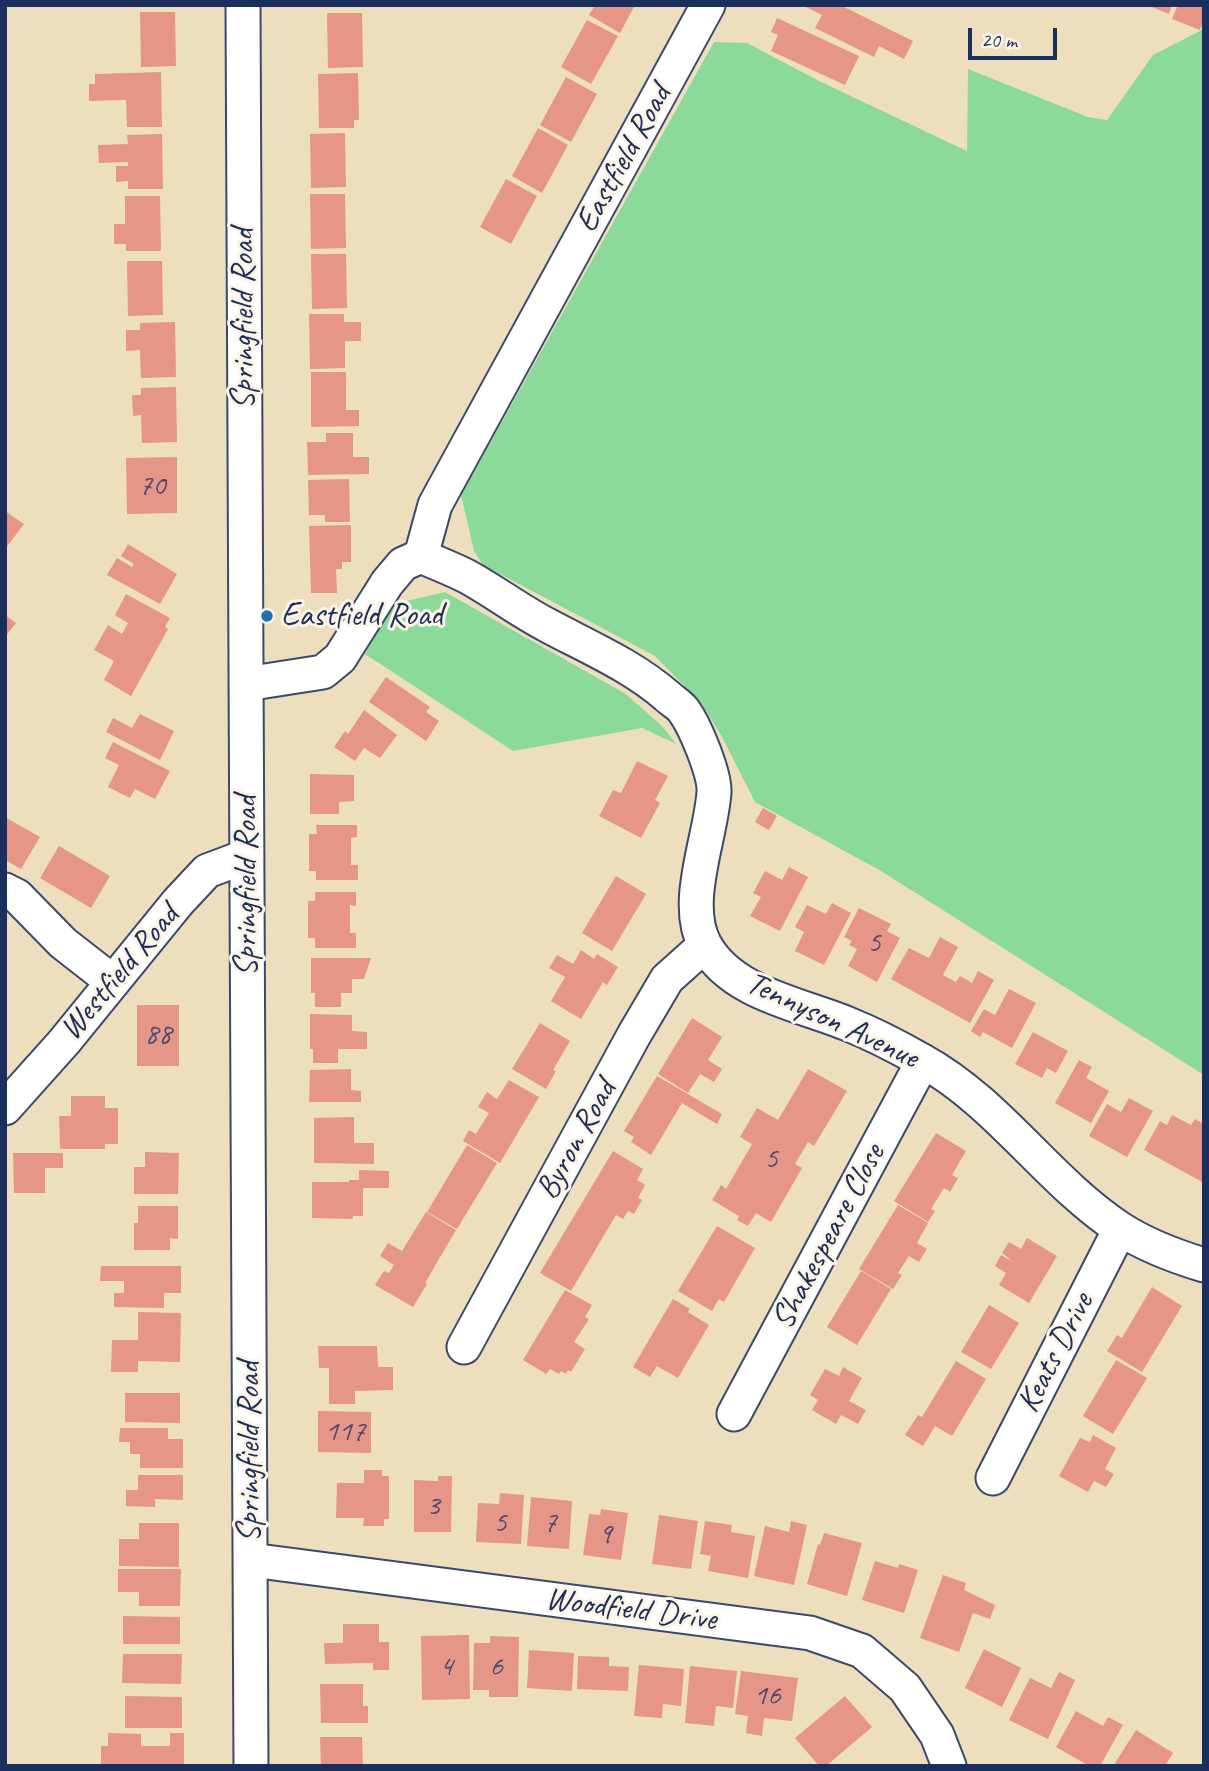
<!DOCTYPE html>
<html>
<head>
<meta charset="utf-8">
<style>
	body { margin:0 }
	#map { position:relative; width:1209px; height:1771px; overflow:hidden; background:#eddfbd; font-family:Caveat,sans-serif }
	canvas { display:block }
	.frame { position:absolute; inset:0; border:7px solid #1b2f5e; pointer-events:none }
	.scale { position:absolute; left:968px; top:28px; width:89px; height:32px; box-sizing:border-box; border:4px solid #1b2f5e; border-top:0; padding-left:9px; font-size:21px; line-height:24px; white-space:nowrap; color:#1b2f5e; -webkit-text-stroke:5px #fcf5e5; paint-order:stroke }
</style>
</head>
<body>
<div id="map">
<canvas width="1209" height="1771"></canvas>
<div class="frame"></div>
<div class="scale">20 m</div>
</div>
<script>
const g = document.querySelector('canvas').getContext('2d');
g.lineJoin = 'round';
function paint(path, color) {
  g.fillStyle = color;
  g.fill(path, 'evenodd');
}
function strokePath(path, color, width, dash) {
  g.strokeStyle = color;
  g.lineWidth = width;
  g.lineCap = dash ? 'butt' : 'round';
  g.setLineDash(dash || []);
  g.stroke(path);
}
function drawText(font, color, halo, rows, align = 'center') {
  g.font = font + ' Caveat,sans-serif';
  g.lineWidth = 6;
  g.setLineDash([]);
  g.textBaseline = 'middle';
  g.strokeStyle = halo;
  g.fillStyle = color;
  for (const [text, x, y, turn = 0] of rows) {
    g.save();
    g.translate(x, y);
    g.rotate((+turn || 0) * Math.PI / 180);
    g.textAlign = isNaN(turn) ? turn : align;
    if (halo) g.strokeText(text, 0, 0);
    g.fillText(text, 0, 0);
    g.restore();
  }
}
paint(new Path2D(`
	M1204 29V1075L881 871 755 802 722 737 702 704 655 656 483 565 474 551 461 495 714 42 747 43 819 81 967 151 968 69 1088 117 1107 120 1153 55Z
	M445 592 626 694 663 727 676 744 642 728 513 751 365 654 393 604Z`), '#8cda99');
paint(new Path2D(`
	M595 5H635L620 33 589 15Z
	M802 5H840L913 41 904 59 879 46 874 57 815 28 822 15Z
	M1147 5H1172L1169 14Z
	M1178 5H1204V20L1200 30 1172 19Z
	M140 12H175L176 66 141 67Z
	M327 13H362L363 67 328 68Z
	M777 18 859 56 845 85 771 51 778 35 771 32Z
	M587 20 618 36 591 84 561 67Z
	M161 72 162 127H127L126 100 89 101V84H95V74Z
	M358 73 359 120H354V128H319L318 74Z
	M566 77 597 94 571 142 540 125Z
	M538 128 568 145 542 193 512 176Z
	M345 133 346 187 311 188 310 134Z
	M162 134 163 189H128V181L116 182V166H128V162L99 163 98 145 128 144 127 135Z
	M506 179 537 196 511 244 480 227Z
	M310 194H345L346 248 311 249Z
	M125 196H160L161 251H126V244H114V224H125Z
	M311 254H346L347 308 312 309Z
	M127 261H162L163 315 128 316Z
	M309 314H344V322H361V341H345V368L310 369Z
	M175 322 176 377 141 378 140 350 126 351V330H140V323Z
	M311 372H346V410H359V426L311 427Z
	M176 387 177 442 142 443 141 415 133 416 132 395H141V388Z
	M326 433H353V457H369V474L308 475 307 442H326Z
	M177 457V513L127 514 126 458Z
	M349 479 350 522H325V515H309L308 480Z
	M5 511 24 524 5 549Z
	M351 525V562H342V569H336L337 593H311L309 526Z
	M128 544 177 574 160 604 107 575 117 558 132 567 134 564 121 556Z
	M126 594 170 618 165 627 168 629 131 696 104 680 114 661 94 650 108 625 122 634 128 623 115 615Z
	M5 615 16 623 5 637Z
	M386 677 430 707 426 712 439 721 426 741 369 702Z
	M364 710 397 735 380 758 364 748 355 761 334 747 345 731 348 734Z
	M140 714 174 731 160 760 106 732 113 718 132 728Z
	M113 742 170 771 155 799 135 789 130 798 108 787 119 765 105 758Z
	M637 761 668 776 655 800 660 803 641 838 599 816 613 790 621 793Z
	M310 774 354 775V801L339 802V814H310Z
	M763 808 777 816 769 830 755 822Z
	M5 817 40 837 21 869 5 860Z
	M316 825H357V837L351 838V865H358V880H316V871H309V834H317Z
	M59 846 110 876 91 908 40 878Z
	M789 867 808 877 780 931 750 916 761 897 753 893 765 871 782 880Z
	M616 876 646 894 612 951 582 933Z
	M315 892H356V906L350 905V933H356V948H315V938H308V901H315Z
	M832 903 851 913 824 965 795 951 804 932 795 927 807 905 826 914Z
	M859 908 891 924 887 931 900 938 877 982 848 966 857 949 849 945 852 941 844 937Z
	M940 937 958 947 943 975 956 982 960 976 972 983 978 971 994 980 970 1023 891 979 909 948 929 958Z
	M581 950 594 959 597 954 618 967 607 985 603 982 581 1019 551 1001 565 977 549 968 557 955 573 964Z
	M311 958H371L364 979H352V993H341V1007H315V993H311Z
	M1009 989 1036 1003 1012 1048 983 1032 980 1037 971 1031 984 1009 995 1015Z
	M137 1005H179V1066H137Z
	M310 1014 352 1015V1031L367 1032V1049H338V1063H313V1049H310Z
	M692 1018 722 1037 708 1060 722 1069 714 1082 700 1074 688 1093 658 1074Z
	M540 1023 570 1041 553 1070 556 1071 546 1089 512 1069Z
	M1033 1032 1068 1051 1056 1073 1047 1068 1042 1078 1015 1064Z
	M1079 1060 1092 1067 1086 1078 1109 1091 1091 1123 1055 1103Z
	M351 1069V1090L361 1091V1102H309L310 1070Z
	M808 1069 847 1091 814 1146 808 1142 795 1164 802 1168 771 1222 756 1213 748 1226 737 1220 739 1216 712 1200 721 1185 726 1189 752 1144 740 1137 757 1108 778 1120Z
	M657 1076 722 1114 717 1124 682 1103 651 1155 631 1142 634 1137 624 1131Z
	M509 1080 539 1097 500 1163 463 1141 469 1130 476 1134 489 1113 478 1107 487 1092 497 1099Z
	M71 1096H105V1108H118V1144H105V1149H60L59 1116H71Z
	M1129 1098 1153 1111 1127 1157 1089 1136 1107 1104 1121 1112Z
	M1172 1115 1191 1125 1195 1119 1204 1124V1183L1144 1150 1160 1121 1167 1125Z
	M354 1117V1143H374V1164L314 1163V1118Z
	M936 1133 966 1151 952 1175 958 1178 950 1192 944 1188 931 1209 935 1211 928 1222 894 1201Z
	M467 1145 497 1163 457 1229 427 1212Z
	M613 1151 643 1169 637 1180 645 1185 638 1198 642 1200 634 1214 628 1211 623 1219 616 1215 571 1291 540 1273Z
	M145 1152 179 1153 178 1194H134V1167H145Z
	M13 1153H63V1168H45V1193H14Z
	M359 1170 389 1171V1188H363V1216H353V1219L312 1218V1182H349V1180H359Z
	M898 1205 928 1223 917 1243 927 1249 919 1262 909 1256 898 1273 902 1275 893 1289 859 1269Z
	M138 1206H178V1239L170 1238V1250H134V1223H138Z
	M426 1212 456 1230 425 1283 427 1284 413 1307 375 1285 384 1271 389 1273 394 1265 380 1256 388 1243 402 1251Z
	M717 1226 755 1248 724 1302 719 1299 712 1311 678 1291Z
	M1027 1238 1057 1256 1029 1303 999 1285 1006 1273 995 1266 1001 1255 1013 1262 1002 1253 1009 1242 1021 1249Z
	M101 1266H181V1293H164V1308L114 1307V1293H124V1281H100Z
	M861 1271 891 1289 857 1345 827 1327Z
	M1152 1287 1182 1306 1142 1372 1107 1351 1117 1335 1122 1338Z
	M565 1290 592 1305 585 1317 589 1319 574 1342 585 1349 571 1372 568 1370 566 1374 561 1371 559 1374 550 1369 546 1374 523 1360Z
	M673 1299 690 1309 688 1312 709 1325 678 1378 657 1366 650 1377 633 1367Z
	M989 1305 1019 1323 991 1369 961 1352Z
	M138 1312 181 1313 180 1362 138 1361V1372H111L112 1340H138Z
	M318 1346H377L378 1367H393V1390L355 1391V1404H329V1368H319Z
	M1116 1360 1147 1378 1113 1434 1083 1416Z
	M956 1361 986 1379 952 1436 935 1426 923 1446 905 1435 918 1415 922 1417Z
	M843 1367 862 1378 849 1401 866 1410 858 1424 841 1415 836 1424 812 1410 818 1400 810 1395 825 1369 839 1376Z
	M125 1393H180V1423L125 1422Z
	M318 1411 371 1412V1453L318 1452Z
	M120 1428H168V1439H183V1468H140V1454H130V1442H119Z
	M1093 1435 1116 1448 1105 1469 1114 1474 1106 1487 1094 1481 1088 1492 1059 1476 1080 1438 1090 1442Z
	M364 1470H382V1476H389V1519H384V1526H363L364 1518H336L337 1483H364Z
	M138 1475H183V1500L155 1499V1507L126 1506V1490H138Z
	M438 1476H452L451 1532H414V1480L438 1481Z
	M500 1493 524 1495 521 1544 476 1542 478 1503 499 1504Z
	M531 1497 572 1501 569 1549 527 1546Z
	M601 1509 628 1513 621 1560 583 1555 589 1514 600 1515Z
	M659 1515 698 1521 691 1569 652 1564Z
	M705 1521 732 1525 731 1532 755 1536 748 1578 708 1571 711 1556 700 1554Z
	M791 1521 807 1525 794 1585 754 1576 765 1526 789 1532Z
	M139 1523H179V1567L119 1566V1539H139Z
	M824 1533 862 1543 847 1596 807 1584 818 1544 820 1545Z
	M875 1561 898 1568 899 1564 918 1570 904 1613 862 1600Z
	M118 1569H181L180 1606H139V1592H118Z
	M943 1575 966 1583 964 1590 995 1605 990 1619 973 1613 959 1652 920 1638Z
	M123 1616 180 1617V1644H123Z
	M343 1624H379V1642H389V1670H373V1663L325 1664 324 1643H343Z
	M469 1635 470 1699 422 1700 421 1636Z
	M490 1636 519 1637 518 1697H489V1690H473L474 1643H490Z
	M984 1649 1021 1668 1002 1707 965 1688Z
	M529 1650 574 1653 572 1691 527 1688Z
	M123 1654H182L181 1684 122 1683Z
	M578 1656 609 1657V1666L629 1667 628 1691 577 1689Z
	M639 1665 684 1669 681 1706 663 1704 662 1718 634 1716Z
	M690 1666 737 1671 733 1708 716 1706 714 1726 685 1723Z
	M741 1671 798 1678 792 1721 764 1718 762 1736 746 1733 748 1716 735 1714Z
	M1059 1672 1075 1680 1048 1739 1009 1720 1030 1678 1051 1688Z
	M320 1684H363V1706H368V1723H321Z
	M125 1696 182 1697V1728H125Z
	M845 1696 872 1727 826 1766H819L795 1738Z
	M1076 1711 1103 1726 1108 1717 1123 1725 1100 1766H1089L1056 1747Z
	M1136 1730 1173 1753 1165 1766H1119L1115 1763Z
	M108 1733 141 1734V1746H170V1733H184V1766H101V1746H108Z
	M320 1737H362L363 1766H321Z`), '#e69589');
const minor = new Path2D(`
	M243 5 251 1766
	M421 556C436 563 453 569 468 577 495 592 520 611 547 625 588 647 631 665 667 696 672 701 680 705 684 711 695 726 715 774 714 792 711 838 682 903 705 945 732 994 800 1004 848 1024 873 1034 898 1047 921 1060 998 1102 1046 1179 1119 1228 1145 1245 1174 1256 1204 1265
	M246 684 323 672 340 658 387 583 403 564 421 556 435 505 708 5
	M5 890 17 896 63 943 113 982
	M5 1108 64 1042 178 902 207 871 247 856
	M464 1347 634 1035 667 979 705 945
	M734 1414 923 1061
	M993 1478 1120 1229
	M251 1560 810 1633 862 1651 905 1688 937 1735 949 1766`);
strokePath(minor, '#3a496c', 37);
strokePath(minor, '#fff', 33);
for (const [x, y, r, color] of [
	[267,616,7,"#1f6fb2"]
]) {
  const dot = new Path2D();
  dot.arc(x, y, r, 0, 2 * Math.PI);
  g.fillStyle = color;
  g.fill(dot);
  strokePath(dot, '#fcf5e5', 2.5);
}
drawText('30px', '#4e4869', null, [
	["70",152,486],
	["5",874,943],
	["88",158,1035],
	["5",771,1159],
	["117",345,1432],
	["3",433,1506],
	["5",500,1523],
	["7",550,1523],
	["9",605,1535],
	["4",446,1667],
	["6",496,1667],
	["16",767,1696]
]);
drawText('33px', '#1b2f5e', '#fcf5e5', [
	["Eastfield Road",624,159,-61],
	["Springfield Road",244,319,-90],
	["Springfield Road",247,886,-90],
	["Westfield Road",120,973,-50],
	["Tennyson Avenue",832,1021,25],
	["Byron Road",577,1140,-61],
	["Shakespeare Close",829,1237,-62],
	["Keats Drive",1056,1353,-63],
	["Springfield Road",250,1452,-90],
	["Woodfield Drive",631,1610,7]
]);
drawText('33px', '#1b2f5e', '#fcf5e5', [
	["Eastfield Road",281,616]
], 'left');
</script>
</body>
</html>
